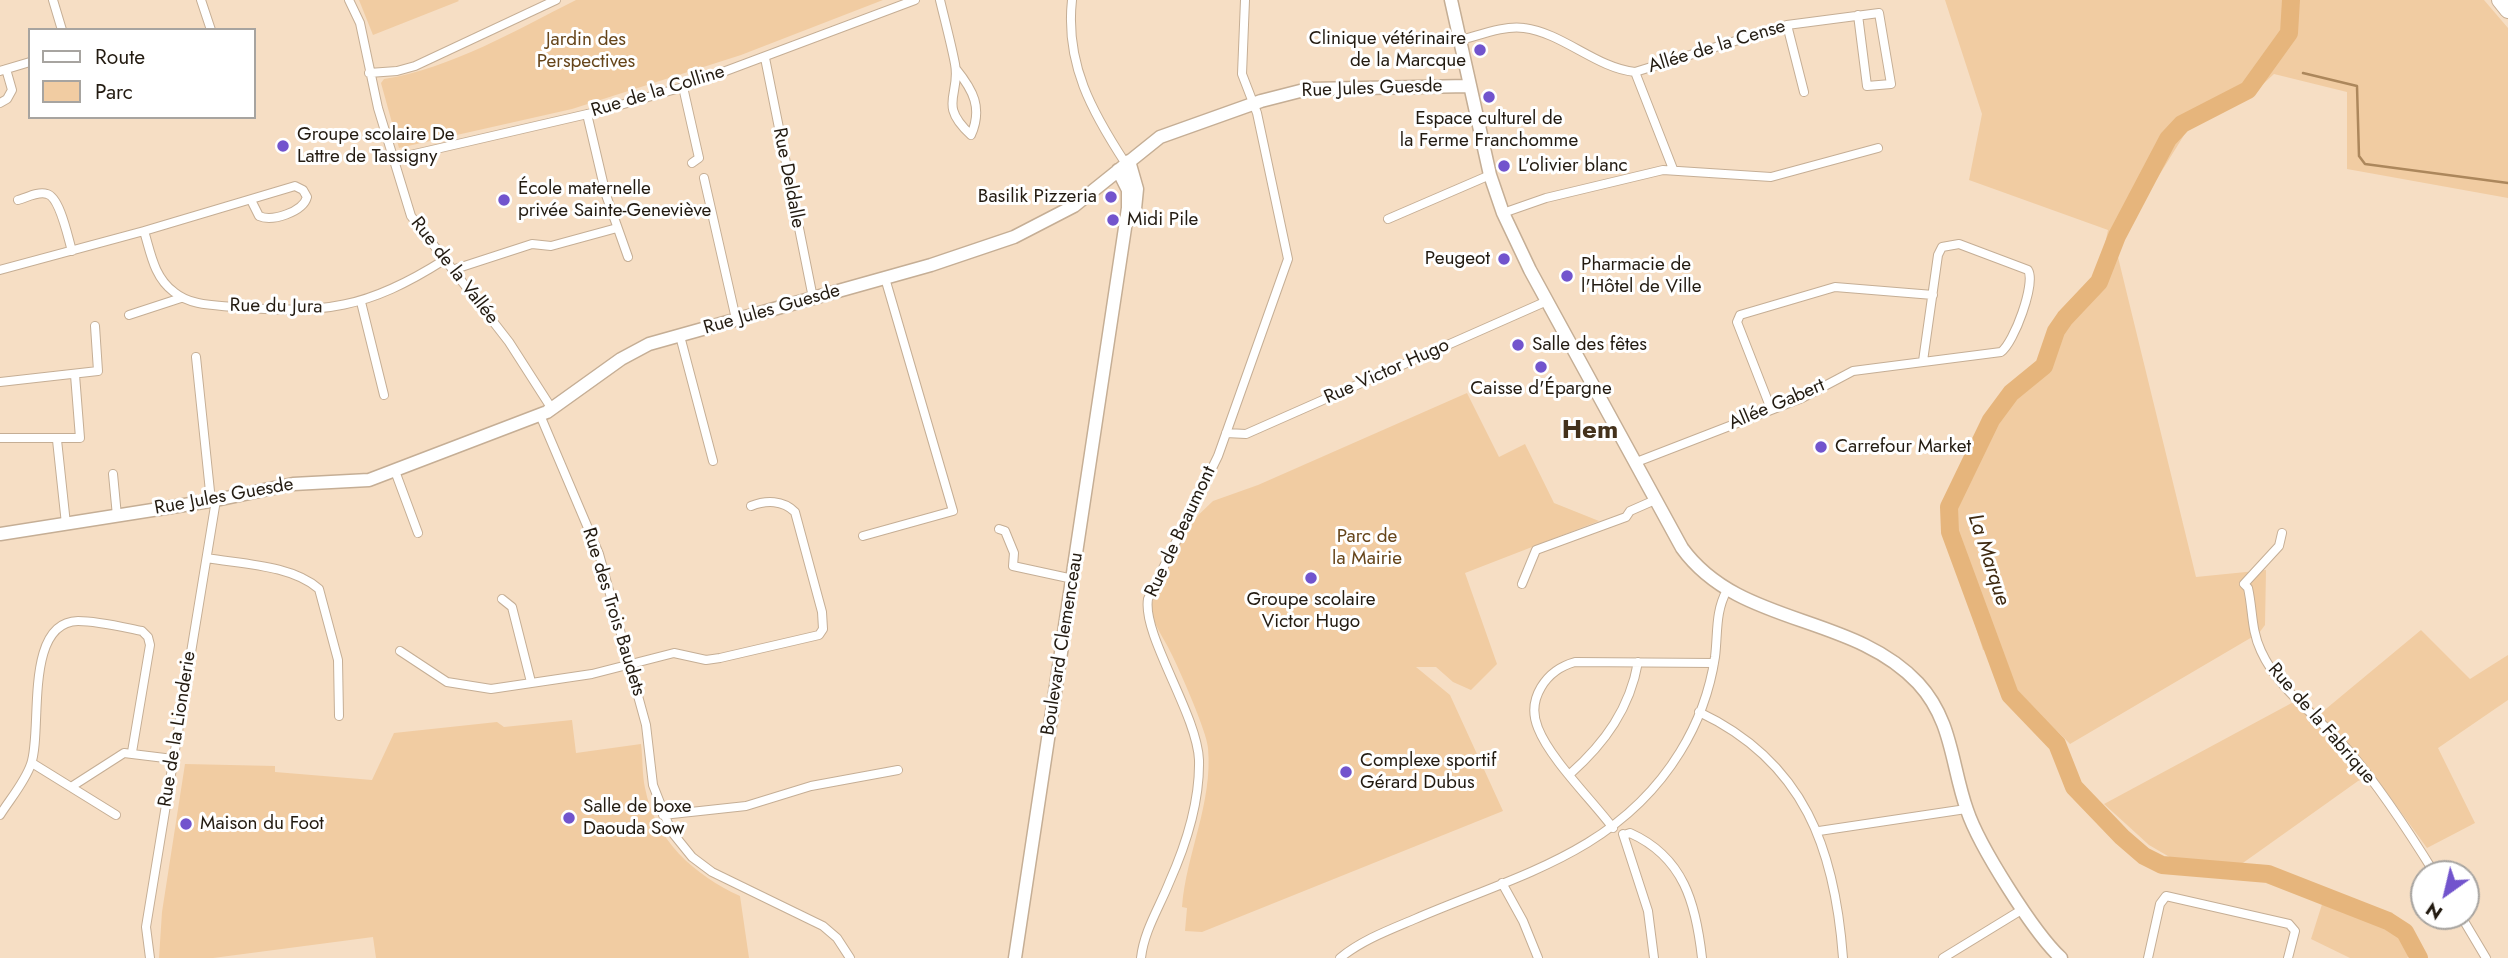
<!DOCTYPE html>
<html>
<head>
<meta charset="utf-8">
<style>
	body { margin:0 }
	#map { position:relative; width:2508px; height:958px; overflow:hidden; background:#f6dec4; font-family:Jost,sans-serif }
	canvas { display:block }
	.legend { position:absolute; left:28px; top:28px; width:228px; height:91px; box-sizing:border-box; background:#fff; border:2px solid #a7a4a0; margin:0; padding:9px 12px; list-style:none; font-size:21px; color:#231b11 }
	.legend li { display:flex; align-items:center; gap:14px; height:35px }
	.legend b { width:35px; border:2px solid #a7a4a0 }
	.north { position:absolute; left:2410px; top:860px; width:70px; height:70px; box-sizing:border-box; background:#fff; border:2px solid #a7a4a0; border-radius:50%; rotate:214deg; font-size:19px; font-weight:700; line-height:28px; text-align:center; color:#231b11 }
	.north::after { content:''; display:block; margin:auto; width:24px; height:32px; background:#7254cd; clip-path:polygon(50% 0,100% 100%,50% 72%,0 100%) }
</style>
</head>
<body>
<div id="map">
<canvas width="2508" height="958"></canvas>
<ul class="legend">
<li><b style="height:9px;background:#fff"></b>Route</li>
<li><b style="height:19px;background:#f1cca2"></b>Parc</li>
</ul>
<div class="north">N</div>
</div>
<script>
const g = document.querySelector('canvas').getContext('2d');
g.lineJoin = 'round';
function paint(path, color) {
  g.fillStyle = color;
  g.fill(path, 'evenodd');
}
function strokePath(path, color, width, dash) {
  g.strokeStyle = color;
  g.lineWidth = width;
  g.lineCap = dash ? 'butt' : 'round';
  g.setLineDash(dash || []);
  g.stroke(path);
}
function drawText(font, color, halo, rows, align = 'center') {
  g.font = font + ' Jost,sans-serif';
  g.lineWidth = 6;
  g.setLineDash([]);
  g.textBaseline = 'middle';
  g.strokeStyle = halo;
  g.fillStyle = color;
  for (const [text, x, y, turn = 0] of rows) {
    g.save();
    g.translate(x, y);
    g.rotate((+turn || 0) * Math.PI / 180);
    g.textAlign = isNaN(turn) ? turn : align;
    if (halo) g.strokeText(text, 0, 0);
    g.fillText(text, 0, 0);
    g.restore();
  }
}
paint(new Path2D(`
	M359 0H458L459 1 373 35Z
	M576 0H883L741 55 572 109 399 148 381 83 384 79C452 68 516 30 576 0Z
	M1945 0H2484L2508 28V198L2347 169V92L2274 74 2249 97 2191 124 2135 214 2117 253 2196 577 2266 570 2265 625 2259 633 2070 744 2017 690 2004 655 1983 650 1942 518 1954 482 2001 397 2041 362 2065 309 2099 271 2108 230 1969 180 1982 114Z
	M1467 393 1499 457 1525 444 1554 503 1599 521 1465 573 1497 664 1471 690 1453 682 1436 667H1416L1450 695 1503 811 1202 932 1185 931 1187 908 1182 907C1186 854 1213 803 1208 748 1207 732 1180 671 1171 653 1164 638 1151 622 1151 605L1190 523 1213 501 1258 485Z
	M2421 630 2470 679 2508 655V700L2438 748 2475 823 2427 848 2374 775 2358 781 2240 865 2173 859 2149 845 2104 804 2301 698 2321 713Z
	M572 720 576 753 641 744C643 759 642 774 645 788 655 840 694 875 740 896L749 958H376L373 937 213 958H159L162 912 185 764 275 766V772L372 780 394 733 497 722 504 727Z
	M2324 898C2359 911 2395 918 2414 952L2407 958H2350L2311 939Z`), '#f1cca2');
strokePath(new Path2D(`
	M2303 73 2357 86 2359 156 2365 164 2508 183`), '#ac875c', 2.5);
strokePath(new Path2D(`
	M2291 0 2289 33 2248 90 2182 124 2168 139 2117 236 2099 282 2065 318 2056 331 2044 366 2011 393 1991 420 1949 507 1950 532 2010 695 2057 744 2074 787 2122 837 2144 856 2162 865 2268 874 2388 921 2405 932 2419 958`), '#e6b57c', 18);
const street = new Path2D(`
	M53 0 62 30
	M201 0 211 30
	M349 0 360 23 378 108 411 216 509 342 552 409
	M940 0C945 21 951 43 955 64 961 95 937 104 971 135 983 108 973 90 956 69
	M1072 0C1065 64 1092 112 1126 164
	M1787 25 1804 92
	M1461 40C1480 35 1505 25 1524 28 1563 33 1596 68 1635 72L1787 25 1879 13 1891 84 1867 86 1858 15
	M765 58 813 298
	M0 71 30 62
	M1635 72 1673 169
	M369 73 397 71 415 66 556 0
	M683 87 699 158 692 163
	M0 103 7 99 12 90 6 69
	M587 114 606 195 628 257
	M393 159 596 112 683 87 915 0
	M704 178 736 319
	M18 200C26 198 38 191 47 194 60 197 68 238 72 251
	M1503 213 1546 198 1663 170 1771 177 1878 148
	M1388 219 1490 175
	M144 231 295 186 303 190 307 197C303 212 272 222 259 216L251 200
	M0 270 144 231C151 254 154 277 174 292 191 306 214 305 235 307 324 314 367 309 444 260
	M452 270 532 244 551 246 617 228
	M361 302 384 395
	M129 315 181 298
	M680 336 713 461
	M196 357 211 501
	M0 382 98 371 95 326
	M1771 409 1737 322 1740 315 1835 287 1933 295
	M540 415 599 554 646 725 653 785 671 831 692 857 712 872 823 926 837 938 850 958
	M1226 433 1246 434 1547 301
	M0 438H80L75 375
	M57 440 66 524
	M1634 463 1802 398 1853 371 2001 352C2014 343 2036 283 2028 270L1959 244 1942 247 1938 255 1923 361
	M395 471 418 533
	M113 474 117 516
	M999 529 1005 531 1014 553 1013 566 1073 579
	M2282 533 2279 546 2244 584 2248 588C2253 610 2251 630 2261 651 2279 691 2320 718 2349 751 2381 789 2409 832 2435 874
	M863 536 953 511 885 278
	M207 558C241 564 292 565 319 589L338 660 339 716
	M1522 584 1536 550 1626 517 1630 511 1655 500
	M502 599 512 607 531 682
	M400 651 447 682 491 689 592 674 674 653 706 660 720 658 819 635 823 629 822 612 795 512C783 500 766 500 751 506
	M1699 712C1805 762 1835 850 1843 958
	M32 763 116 815
	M1570 774C1605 743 1630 708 1638 662
	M71 787 124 753 173 759
	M0 815C10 799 25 782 31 764 43 731 23 622 78 621 98 621 122 627 142 631L148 637 150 645 132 752
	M663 815 746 806 811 786 898 770
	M1613 828C1592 800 1550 759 1538 728 1526 699 1546 670 1575 662L1714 663
	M1819 831 1966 809
	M1623 834 1648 911 1654 958
	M1624 835 1630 833C1684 857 1696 904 1702 958
	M1502 883 1523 921 1538 958
	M2461 916 2486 958
	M150 958 146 927 216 500
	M1141 958C1144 931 1159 908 1169 883 1186 845 1200 803 1199 760 1197 714 1142 635 1148 599L1218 456 1288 259 1257 113 1242 74 1245 0
	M1340 958C1362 940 1389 930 1415 919 1517 875 1618 853 1680 752 1698 723 1710 690 1715 657 1718 633 1715 612 1727 590
	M1943 958 2023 909
	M2148 958 2160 904 2166 896 2289 924 2295 931 2288 958`);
const secondary = new Path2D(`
	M1451 0 1490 175 1503 213 1530 270 1682 548C1739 627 1852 613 1918 683 1953 721 1951 765 1967 810 1979 846 2034 933 2061 958
	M1129 161 1137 189 1134 219
	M0 534 216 500 293 484 369 480 547 412 621 359 649 344 931 265 1014 237 1074 206 1160 137 1261 101 1308 89 1469 86
	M1015 958 1128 208V190L1118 170`);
const highway = new Path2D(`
	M2500 0 2508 10`);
strokePath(street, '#c5ae95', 10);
strokePath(secondary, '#c5ae95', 15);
strokePath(highway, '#c5ae95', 18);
strokePath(street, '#fff', 8);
strokePath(secondary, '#fff', 12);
strokePath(highway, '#fff', 16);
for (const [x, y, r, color] of [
	[1480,50,7,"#7254cd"],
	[1489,97,7,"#7254cd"],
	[283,146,7,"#7254cd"],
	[1504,166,7,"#7254cd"],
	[1111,197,7,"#7254cd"],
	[504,200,7,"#7254cd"],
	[1113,220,7,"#7254cd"],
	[1504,259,7,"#7254cd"],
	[1567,276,7,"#7254cd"],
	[1518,345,7,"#7254cd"],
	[1541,367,7,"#7254cd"],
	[1821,447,7,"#7254cd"],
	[1311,578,7,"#7254cd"],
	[1346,772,7,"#7254cd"],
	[569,818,7,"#7254cd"],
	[186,824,7,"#7254cd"]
]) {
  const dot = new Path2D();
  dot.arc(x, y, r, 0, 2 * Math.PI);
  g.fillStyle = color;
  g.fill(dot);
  strokePath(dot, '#fff', 2.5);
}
drawText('19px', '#231b11', '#fff', [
	["Clinique vétérinaire",1466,39,"right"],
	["de la Marcque",1466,61,"right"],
	["Espace culturel de",1489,119,"center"],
	["la Ferme Franchomme",1489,141,"center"],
	["Groupe scolaire De",297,135],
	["Lattre de Tassigny",297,157],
	["L'olivier blanc",1518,166],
	["École maternelle",518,189],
	["privée Sainte-Geneviève",518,211],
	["Basilik Pizzeria",1097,197,"right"],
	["Midi Pile",1127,220],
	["Peugeot",1490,259,"right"],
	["Pharmacie de",1581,265],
	["l'Hôtel de Ville",1581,287],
	["Salle des fêtes",1532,345],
	["Caisse d'Épargne",1541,389,"center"],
	["Carrefour Market",1835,447],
	["Groupe scolaire",1311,600,"center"],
	["Victor Hugo",1311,622,"center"],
	["Complexe sportif",1360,761],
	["Gérard Dubus",1360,783],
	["Salle de boxe",583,807],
	["Daouda Sow",583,829],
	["Maison du Foot",200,824]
], 'left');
drawText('19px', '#66451a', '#fff', [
	["Jardin des",586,40],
	["Perspectives",586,62],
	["Parc de",1367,537],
	["la Mairie",1367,559]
]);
drawText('19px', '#231b11', '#fff', [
	["Allée de la Cense",1717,47,-17],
	["Rue Jules Guesde",1372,89,-2],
	["Rue de la Colline",658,92,-17],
	["Rue Deldalle",788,178,79],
	["Rue de la Vallée",454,271,52],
	["Rue du Jura",276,307,1],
	["Rue Jules Guesde",772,310,-16],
	["Rue Victor Hugo",1387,372,-24],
	["Allée Gabert",1777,405,-23],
	["Rue Jules Guesde",224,497,-10],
	["Rue de Beaumont",1181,532,-65],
	["Rue des Trois Baudets",613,612,73],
	["Boulevard Clemenceau",1063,644,-81],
	["Rue de la Fabrique",2321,724,49],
	["Rue de la Lionderie",178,729,-81]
]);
drawText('italic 21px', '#3f2a11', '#fff', [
	["La Marque",1988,560,72]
]);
drawText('bold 26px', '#44321c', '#fff', [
	["Hem",1590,432]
]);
</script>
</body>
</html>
